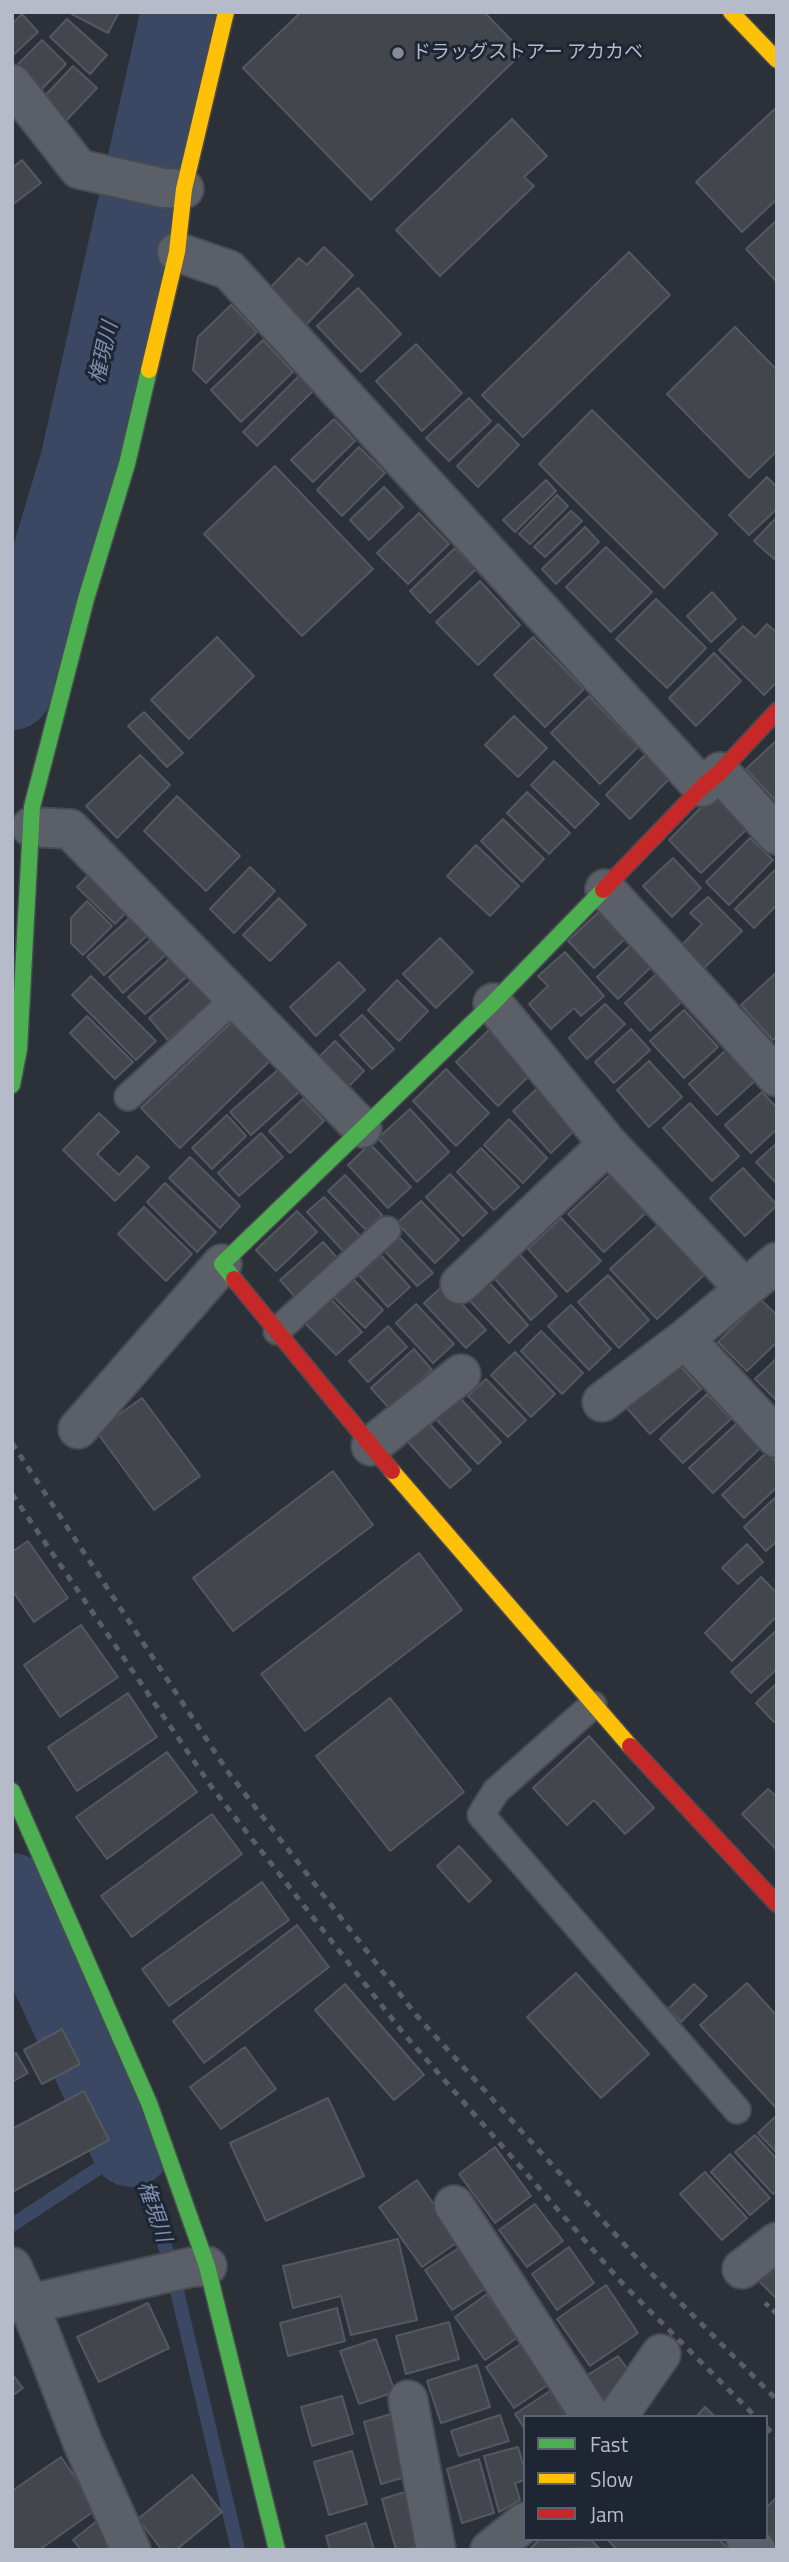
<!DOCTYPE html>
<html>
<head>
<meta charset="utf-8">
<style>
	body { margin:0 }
	#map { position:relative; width:789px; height:2562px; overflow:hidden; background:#2c3038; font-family:"Titillium Web",sans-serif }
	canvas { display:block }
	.frame { position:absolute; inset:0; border:14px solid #b6bbc9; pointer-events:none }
	.legend { position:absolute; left:523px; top:2415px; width:245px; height:126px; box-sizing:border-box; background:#1e2533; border:2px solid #5b616f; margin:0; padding:9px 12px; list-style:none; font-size:21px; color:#b6bbc9 }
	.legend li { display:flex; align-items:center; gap:14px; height:35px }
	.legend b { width:35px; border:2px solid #5b616f }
</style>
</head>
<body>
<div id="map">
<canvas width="789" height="2562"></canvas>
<div class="frame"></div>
<ul class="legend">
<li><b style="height:9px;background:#4caf50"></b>Fast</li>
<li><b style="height:9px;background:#ffc107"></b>Slow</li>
<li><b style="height:9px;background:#c62828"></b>Jam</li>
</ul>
</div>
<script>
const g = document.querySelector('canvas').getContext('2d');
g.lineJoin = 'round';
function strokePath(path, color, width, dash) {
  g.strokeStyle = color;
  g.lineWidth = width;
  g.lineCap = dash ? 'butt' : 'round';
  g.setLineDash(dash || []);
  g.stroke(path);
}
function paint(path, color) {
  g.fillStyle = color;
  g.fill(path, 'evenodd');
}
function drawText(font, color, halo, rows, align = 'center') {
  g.font = font + ' "Titillium Web","Noto Sans JP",sans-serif';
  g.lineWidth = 6;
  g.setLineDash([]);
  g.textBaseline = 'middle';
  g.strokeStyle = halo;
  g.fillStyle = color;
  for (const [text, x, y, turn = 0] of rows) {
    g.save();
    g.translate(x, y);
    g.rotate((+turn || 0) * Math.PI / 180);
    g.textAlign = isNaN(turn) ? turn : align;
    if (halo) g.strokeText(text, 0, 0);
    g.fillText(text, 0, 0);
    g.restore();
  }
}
strokePath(new Path2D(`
	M12 2225 131 2147 170 2261 238 2550`), '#3b4863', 14);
strokePath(new Path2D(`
	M12 690 80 462 181 12
	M12 1893 131 2147`), '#3b4863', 80);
const building = new Path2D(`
	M68 12H119L108 33Z
	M301 12H484L523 52 371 200 243 68Z
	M22 14 38 32 12 56V24Z
	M67 19 107 55 90 74 50 37Z
	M42 40 66 64 35 96 12 70Z
	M73 66 97 88 62 125 38 103Z
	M777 107V199L742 232 696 182Z
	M512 119 547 156 524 177 534 186 440 276 396 230Z
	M22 160 41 183 12 205V168Z
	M777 220V279L775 280 746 249Z
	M324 247 353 275 306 325 268 290 299 258 307 265Z
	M629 252 670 295 523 437 482 395Z
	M358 288 401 334 361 372 317 326Z
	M231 305 257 332 206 383 193 370 198 337Z
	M735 327 777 370V451L749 478 667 394Z
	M263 340 293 372 241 422 211 390Z
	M416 344 462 393 422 431 376 381Z
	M302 373 316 388 257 446 243 432Z
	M469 398 491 421 449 461 426 438Z
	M592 410 717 534 664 588 539 464Z
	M334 419 355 441 313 482 291 460Z
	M498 424 519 445 478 487 457 466Z
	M359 447 385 473 342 516 317 490Z
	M275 466 373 569 302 636 204 534Z
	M767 477 777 487V509L749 535 729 515Z
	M546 480 556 491 515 532 503 520Z
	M384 487 403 507 369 540 350 520Z
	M557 495 568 506 530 544 519 534Z
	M571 511 582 521 545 557 534 547Z
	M419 513 449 544 408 584 377 553Z
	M777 517V556L774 559 754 541Z
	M585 527 599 542 556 584 542 569Z
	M606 547 652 592 611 632 566 587Z
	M455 548 476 569 430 613 410 591Z
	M480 581 520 625 478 665 436 622Z
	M712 592 736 619 711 642 687 616Z
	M656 599 706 648 667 688 616 639Z
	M767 624 777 633V682L764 695 719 650 743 626 755 637Z
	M217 637 254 676 189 739 151 700Z
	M533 637 584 689 545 727 494 675Z
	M714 653 741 681 696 726 669 698Z
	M589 696 638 747 600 784 551 733Z
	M144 712 183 753 167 767 128 726Z
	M514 716 547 748 518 777 485 745Z
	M777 740V802L746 769Z
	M647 753 671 777 630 819 606 795Z
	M140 755 170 785 117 838 86 806Z
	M554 761 599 804 575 828 531 785Z
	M527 792 570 833 549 854 507 813Z
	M713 795 747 829 701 873 669 840Z
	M177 796 240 856 206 891 144 831Z
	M503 819 544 859 522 882 481 841Z
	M750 838 773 860 729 905 706 882Z
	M476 845 519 886 490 916 447 876Z
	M673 858 701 888 672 917 643 886Z
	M97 866 135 903 115 924 77 887Z
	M250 867 275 891 234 933 210 909Z
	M777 868V905L754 928 735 909Z
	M708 897 742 931 700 972 677 950 702 924 690 913Z
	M279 898 306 925 270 961 243 935Z
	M87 901 112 926 83 955 71 943V918Z
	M604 907 630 934 594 968 568 941Z
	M136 912 153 930 104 975 87 957Z
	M158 933 172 949 123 993 109 977Z
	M440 938 473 972 436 1008 403 974Z
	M635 941 655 963 618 999 597 977Z
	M177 952 194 970 145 1014 128 997Z
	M565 952 604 996 581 1016 574 1008 551 1029 529 1004 548 986 538 976Z
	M339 962 365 990 316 1036 290 1007Z
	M664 967 689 995 650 1031 625 1003Z
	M777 972V1037L773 1040 741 1005Z
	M198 975 217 997 168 1040 149 1018Z
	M91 976 156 1041 136 1060 72 995Z
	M397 980 428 1011 399 1041 368 1010Z
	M605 1004 625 1024 587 1059 569 1038Z
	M684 1010 718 1047 684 1078 650 1041Z
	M362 1015 394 1049 372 1069 340 1035Z
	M87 1016 133 1062 115 1079 70 1033Z
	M237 1017 275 1056 180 1148 141 1108Z
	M491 1028 534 1071 498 1106 456 1062Z
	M631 1029 650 1050 614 1083 595 1062Z
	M335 1041 364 1071 342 1093 313 1063Z
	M726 1050 755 1081 717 1115 689 1084Z
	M649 1061 682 1097 649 1127 617 1090Z
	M279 1069 300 1091 251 1135 230 1112Z
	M446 1069 489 1113 456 1146 413 1101Z
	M542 1084 580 1125 551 1153 513 1111Z
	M762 1092 777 1108V1129L751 1153 725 1125Z
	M303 1099 324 1121 290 1153 269 1131Z
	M690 1103 739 1156 712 1181 663 1128Z
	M410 1109 449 1152 417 1182 378 1138Z
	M99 1113 119 1132 97 1154 119 1175 137 1156 149 1167 115 1201 63 1150Z
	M227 1115 246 1136 212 1169 192 1148Z
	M509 1119 547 1158 523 1183 484 1145Z
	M261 1133 283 1157 239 1196 218 1173Z
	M777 1143V1184L756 1162Z
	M370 1144 411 1187 388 1208 348 1165Z
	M481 1148 519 1187 494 1210 457 1172Z
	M190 1157 240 1206 220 1228 169 1178Z
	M743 1168 777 1205 745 1236 710 1198Z
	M613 1172 649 1210 604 1252 568 1214Z
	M450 1174 487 1213 463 1236 426 1197Z
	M345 1175 382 1215 366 1230 328 1191Z
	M165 1183 216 1232 197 1252 147 1202Z
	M324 1197 361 1237 345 1253 307 1212Z
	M421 1201 459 1240 435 1263 397 1223Z
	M144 1207 192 1254 166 1281 118 1234Z
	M297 1211 317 1232 276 1271 256 1250Z
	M561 1218 601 1261 567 1292 528 1249Z
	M658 1225 704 1275 657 1319 610 1269Z
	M396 1234 433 1273 417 1286 382 1248Z
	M323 1242 339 1260 296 1298 280 1280Z
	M515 1249 557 1296 531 1320 489 1272Z
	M377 1251 410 1287 388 1307 355 1271Z
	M608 1275 649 1320 619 1348 578 1302Z
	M350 1276 383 1310 365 1328 331 1294Z
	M483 1276 528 1325 509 1343 464 1294Z
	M444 1285 486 1330 466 1348 424 1303Z
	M328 1296 362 1332 336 1355 302 1320Z
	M761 1300 777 1315V1342L747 1371 718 1342Z
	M416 1304 454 1344 433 1363 396 1323Z
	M571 1305 611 1349 589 1370 548 1326Z
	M388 1326 407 1347 368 1382 349 1361Z
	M541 1331 583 1373 562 1394 521 1351Z
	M414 1349 432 1370 389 1408 371 1388Z
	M515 1352 555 1394 531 1417 491 1375Z
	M777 1358V1401L755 1379Z
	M676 1361 701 1389 650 1434 625 1406Z
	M486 1379 526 1420 508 1437 468 1396Z
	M707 1394 731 1419 683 1463 660 1439Z
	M142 1398 200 1476 154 1510 96 1431Z
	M460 1398 501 1442 478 1464 436 1419Z
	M429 1423 471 1470 450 1488 407 1441Z
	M737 1423 760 1448 713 1493 689 1468Z
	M767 1452 777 1463V1487L744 1518 722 1495Z
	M333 1471 373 1525 233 1631 193 1578Z
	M777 1496V1541L766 1551 744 1527Z
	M28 1541 68 1598 34 1622 12 1590V1552Z
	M747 1544 763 1562 738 1584 722 1568Z
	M419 1553 462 1610 305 1731 261 1674Z
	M761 1577 777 1593V1616L732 1661 705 1633Z
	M81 1625 118 1677 60 1717 24 1665Z
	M777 1630V1669L751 1693 731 1672Z
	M777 1683V1720L774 1722 756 1703Z
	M128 1693 157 1737 77 1791 48 1747Z
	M390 1698 464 1792 390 1851 316 1756Z
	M589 1736 654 1808 625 1834 594 1800 567 1825 533 1788Z
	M167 1752 197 1792 107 1859 76 1817Z
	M768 1789 777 1797V1850L742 1814Z
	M212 1814 242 1854 132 1937 101 1896Z
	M459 1846 491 1881 469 1902 437 1866Z
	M262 1882 289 1920 169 2006 142 1969Z
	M297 1925 329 1967 204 2063 173 2021Z
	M576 1973 649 2054 601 2098 527 2017Z
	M747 1983 777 2016V2109L700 2025Z
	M345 1984 424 2075 394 2100 315 2010Z
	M694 1984 707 1996 681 2022 668 2009Z
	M62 2029 80 2064 42 2084 24 2050Z
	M245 2047 276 2089 221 2129 190 2087Z
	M16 2053 28 2073 12 2082V2055Z
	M84 2091 109 2140 12 2192V2129Z
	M328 2098 364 2176 266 2221 230 2143Z
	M775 2117 777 2119V2153L758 2133Z
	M755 2135 777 2159V2191L773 2194 735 2152Z
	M495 2147 531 2196 495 2223 459 2174Z
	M730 2154 770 2198 750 2215 711 2172Z
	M705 2172 747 2218 722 2240 680 2194Z
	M417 2180 459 2241 422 2267 379 2207Z
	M535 2204 563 2241 527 2267 499 2230Z
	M398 2239 417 2320 351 2335 341 2296 293 2308 283 2266Z
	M462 2246 488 2287 452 2310 425 2270Z
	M569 2247 594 2283 557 2310 532 2274Z
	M777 2264V2299L759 2281Z
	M606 2285 638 2333 590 2366 557 2319Z
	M487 2294 517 2338 485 2360 455 2317Z
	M148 2303 169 2348 99 2382 77 2337Z
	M337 2308 345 2341 288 2356 280 2323Z
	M449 2322 459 2359 406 2374 396 2336Z
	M376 2339 395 2392 359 2404 340 2351Z
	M522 2343 549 2384 514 2408 486 2367Z
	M618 2356 628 2370 603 2401 586 2376Z
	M477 2365 490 2407 441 2423 427 2381Z
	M12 2374 23 2388 12 2396Z
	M550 2391 567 2417H525V2429L515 2414Z
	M342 2396 353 2434 312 2446 301 2407Z
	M705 2407 715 2417H696Z
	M391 2414 409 2476 381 2484 364 2422Z
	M500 2415 509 2441 459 2456 451 2431Z
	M518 2447 525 2471V2480L515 2483 520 2500 499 2512 484 2456Z
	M352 2451 367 2504 329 2515 314 2462Z
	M61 2457 97 2509 39 2550H12V2491Z
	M479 2459 494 2513 462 2523 447 2469Z
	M192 2475 222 2512 176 2550H162L138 2519Z
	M408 2491 424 2547 396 2550 382 2499Z
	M777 2497V2550H775L764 2539H766V2508Z
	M97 2521 120 2550H81L73 2540Z
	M366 2523 374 2550H330L326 2536Z
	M540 2539H590L599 2548 529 2550Z
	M607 2539H719L729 2550H617Z`);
paint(building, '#43464d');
strokePath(building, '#54585f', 2);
const lane = new Path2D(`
	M128 1097 235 998
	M277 1331 387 1230
	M593 1705 496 1791 481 1815 737 2110`);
const street = new Path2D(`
	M12 84 79 169 163 188 184 189
	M177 252 229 270 702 787
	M720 772 777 835
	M31 827 70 829 362 1128
	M605 889 777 1077
	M493 1003 608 1144 744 1288
	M460 1284 608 1144
	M685 1339 777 1438
	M602 1402 685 1339 777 1262
	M78 1429 222 1264
	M371 1446 461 1374
	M454 2205 591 2417
	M12 2267 29 2304 192 2267 207 2266
	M742 2269 777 2242
	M12 2303 29 2304 84 2446 131 2550
	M408 2400 436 2550
	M617 2417 661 2354
	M746 2539 756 2550
	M490 2550 525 2522`);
const fast = new Path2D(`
	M12 1085 19 1049 32 807 86 599 127 464 149 370
	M234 1279 222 1264 493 1003 603 890
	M12 1791 149 2103 207 2266 277 2550`);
const slow = new Path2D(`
	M731 12 777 60
	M149 370 177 252 184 189 226 12
	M392 1471 630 1746`);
const jam = new Path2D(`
	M603 890 702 787 720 772 777 711
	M234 1279 392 1471
	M630 1746 777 1904`);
strokePath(lane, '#484b51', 30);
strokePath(street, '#484b51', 42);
strokePath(fast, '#484b51', 19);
strokePath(slow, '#484b51', 19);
strokePath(jam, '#484b51', 19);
strokePath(new Path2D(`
	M765 2303 777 2314`), '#5f626a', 4.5, [5, 5]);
strokePath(lane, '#5b5f67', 26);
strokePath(street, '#5b5f67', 38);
strokePath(fast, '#4caf50', 16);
strokePath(slow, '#ffc107', 16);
strokePath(jam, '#c62828', 16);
strokePath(new Path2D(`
	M12 1443 228 1772 417 2016 644 2266 777 2400
	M12 1494 213 1789 404 2034 623 2284 756 2417
	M766 2427 777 2438`), '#5a5d64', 5, [7, 7]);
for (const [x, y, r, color] of [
	[398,53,7,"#868a96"]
]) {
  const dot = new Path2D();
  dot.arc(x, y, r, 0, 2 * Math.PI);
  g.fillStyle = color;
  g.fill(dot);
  strokePath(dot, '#1e2533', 2.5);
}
drawText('19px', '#b6bbc9', '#1e2533', [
	["ドラッグストアー アカカベ",412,53]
], 'left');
drawText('italic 21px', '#7e8eb0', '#1e2533', [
	["権現川",105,353,-77],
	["権現川",153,2212,71]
]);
</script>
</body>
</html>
